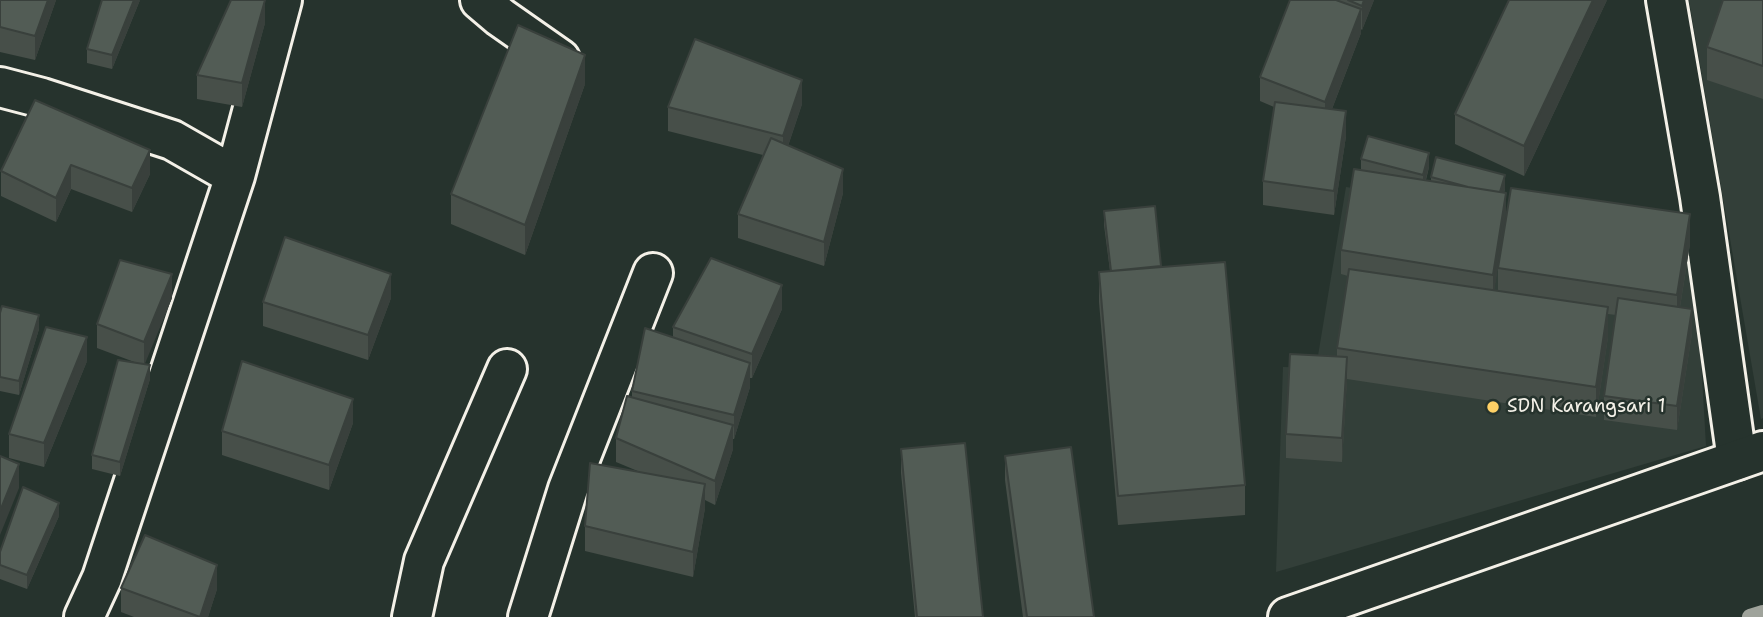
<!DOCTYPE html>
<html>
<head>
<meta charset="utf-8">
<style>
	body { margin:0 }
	canvas { display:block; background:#26332d }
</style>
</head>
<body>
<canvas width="1763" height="617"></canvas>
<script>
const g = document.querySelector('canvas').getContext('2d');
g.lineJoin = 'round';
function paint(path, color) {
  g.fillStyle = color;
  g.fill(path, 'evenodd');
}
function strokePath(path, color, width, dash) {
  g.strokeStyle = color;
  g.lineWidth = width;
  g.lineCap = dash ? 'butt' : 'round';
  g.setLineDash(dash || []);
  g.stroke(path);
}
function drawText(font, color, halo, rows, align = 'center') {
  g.font = font + ' "Shantell Sans",sans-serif';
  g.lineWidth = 5;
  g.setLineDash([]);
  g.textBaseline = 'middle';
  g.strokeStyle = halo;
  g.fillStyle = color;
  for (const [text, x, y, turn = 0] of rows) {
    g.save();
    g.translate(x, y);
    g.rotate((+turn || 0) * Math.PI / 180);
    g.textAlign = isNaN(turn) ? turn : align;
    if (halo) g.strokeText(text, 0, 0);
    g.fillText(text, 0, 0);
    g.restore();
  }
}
paint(new Path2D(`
	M1689 0H1763V418L1761 419Z
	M1346 187 1694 240 1706 446 1276 572 1283 367 1316 368Z`), '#333f39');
strokePath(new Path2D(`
	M1750 617 1763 613`), '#9fa39b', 16);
const street = new Path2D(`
	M480 0 500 17 560 59
	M1666 0 1700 197 1737 460
	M0 87 42 98 172 140 235 176
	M84 617 102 578 235 176 282 0
	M412 617 424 561 507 369
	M528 617 568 489 653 273`);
const secondary = new Path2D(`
	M1288 617 1763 451`);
strokePath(street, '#f4f1e8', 44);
strokePath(secondary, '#f4f1e8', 44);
strokePath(street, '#26332d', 38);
strokePath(secondary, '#26332d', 38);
paint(new Path2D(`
	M0 0H56L35 60 0 52Z
	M140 0 112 69 87 63V49Z
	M1290 0H1374L1362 30 1361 29V33L1332 109 1346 136 1334 215 1263 205V181L1274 107 1260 101V77Z
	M1607 0 1524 176 1455 144V114Z
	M1763 0V99L1707 80V47Z
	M265 23 242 107 197 99V75Z
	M585 84 525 255 451 224V194Z
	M35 100 150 174 132 212 71 189 56 222 1 196V171Z
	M802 104 788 146 843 193 824 266 738 238V214L763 155 668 131V107Z
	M1361 159 1429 167 1426 180 1431 181V177L1505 189 1504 193 1506 216 1690 244 1680 307 1692 333 1677 430 1604 420V396L1616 315 1608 314V337L1596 417 1347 379 1342 462 1286 458V434L1337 357V348L1348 276 1341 274V250L1361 170ZM1504 229 1498 268V291L1494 290Z
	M1155 206 1161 267 1245 485V515L1118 525 1099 302V272L1110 271 1104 225V211Z
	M172 298 144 364 150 379 120 476 92 469V455L137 363 97 348V324Z
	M391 298 368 360 263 326V302Z
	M782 309 752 378H750V387L734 439H733V449L715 505 705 500V508L693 577 585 551V526L640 472 616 462V438L632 397V391L673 338V327Z
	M0 313 39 329 19 395 0 391Z
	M87 361 44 467 9 458V434Z
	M353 423 329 490 222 455V431Z
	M901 449 983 617H915L901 473Z
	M1005 456 1094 617H1023L1005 480Z
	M59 516 27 589 0 579V552Z
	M121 588 217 589 208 617H134L121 612Z`), '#474f49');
paint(new Path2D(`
	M48 0H56L35 60V36Z
	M134 0H140L112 69V55Z
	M265 0V23L242 107V83Z
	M1364 0H1374L1362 30V6Z
	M1593 0H1607L1524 176V146Z
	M1361 9V33L1325 127V102Z
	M585 55V84L525 255V225Z
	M802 80V104L783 161V136Z
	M1346 111V136L1334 215V191Z
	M150 150V174L132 212V188Z
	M1429 153V167L1423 189V175Z
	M71 165V189L56 222V198Z
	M843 169V193L824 266V242Z
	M1505 175V189L1499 209V195Z
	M1506 193V217L1493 299V275Z
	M1690 214V244L1677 325V295Z
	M172 274V298L144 366V342Z
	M391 274V298L368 360V335Z
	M782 285V309L752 378V354Z
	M1608 307V337L1596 417V387Z
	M1692 309V333L1677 430V406Z
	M39 315V329L19 395V381Z
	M87 337V361L44 467V443Z
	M1347 357V381L1342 462V438Z
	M750 363V387L734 439V415Z
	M150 365V379L120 476V462Z
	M353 399V423L329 490V465Z
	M733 425V449L715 505V481Z
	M19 464V488L0 535V511Z
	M705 484V508L693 577V552Z
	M59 503V516L27 589V575Z
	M217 565V589L208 617H200Z`), '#39403c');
const building = new Path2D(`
	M0 0H48L35 36 0 27Z
	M102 0H134L112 55 87 49Z
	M231 0H265L242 83 197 75Z
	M1290 0H1336L1361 9 1325 102 1260 77Z
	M1348 0H1364L1362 6Z
	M1509 0H1593L1524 146 1455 114Z
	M1723 0H1763V66L1707 47Z
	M518 25 585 55 525 225 451 194Z
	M695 39 802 80 783 136 668 107Z
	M35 100 150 150 132 188 71 165 56 198 1 171Z
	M1275 102 1346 111 1334 191 1263 181Z
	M1368 136 1429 153 1423 175 1361 159Z
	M771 138 843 169 824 242 738 214Z
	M1436 157 1505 175 1500 192 1468 187 1431 177Z
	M1354 169 1506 193 1493 275 1341 250Z
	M1511 188 1690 214 1677 295 1498 268Z
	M1155 206 1161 266 1111 271 1104 211Z
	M285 237 391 274 368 335 263 302Z
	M711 258 782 285 752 354 673 327Z
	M120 260 172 274 144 342 97 324Z
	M1225 262 1245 485 1118 496 1099 272Z
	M1349 269 1608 307 1596 387 1337 348Z
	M1618 298 1692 309 1677 406 1604 396Z
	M2 306 39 315 19 381 0 377V313Z
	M46 327 87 337 44 443 9 434Z
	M645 328 750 363 734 415 632 391Z
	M1290 354 1347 357 1342 438 1286 434Z
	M118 360 150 365 120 462 92 455Z
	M242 361 353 399 329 465 222 431Z
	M627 396 733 425 715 481 616 438Z
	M965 443 983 617H917L901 449Z
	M1071 447 1094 617H1027L1005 456Z
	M0 456 19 464 0 511Z
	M590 463 705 484 693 552 585 526Z
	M23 487 59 503 27 575 0 565V552Z
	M145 535 217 565 200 617 121 588Z`);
paint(building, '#525c55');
strokePath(building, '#39403c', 2);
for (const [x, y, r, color] of [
	[1493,407,7,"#ffd166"]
]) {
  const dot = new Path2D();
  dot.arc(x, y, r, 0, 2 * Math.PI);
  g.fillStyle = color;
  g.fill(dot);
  strokePath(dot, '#26332d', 2.5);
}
drawText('19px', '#f4f1e8', '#26332d', [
	["SDN Karangsari 1",1507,407]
], 'left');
</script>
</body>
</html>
